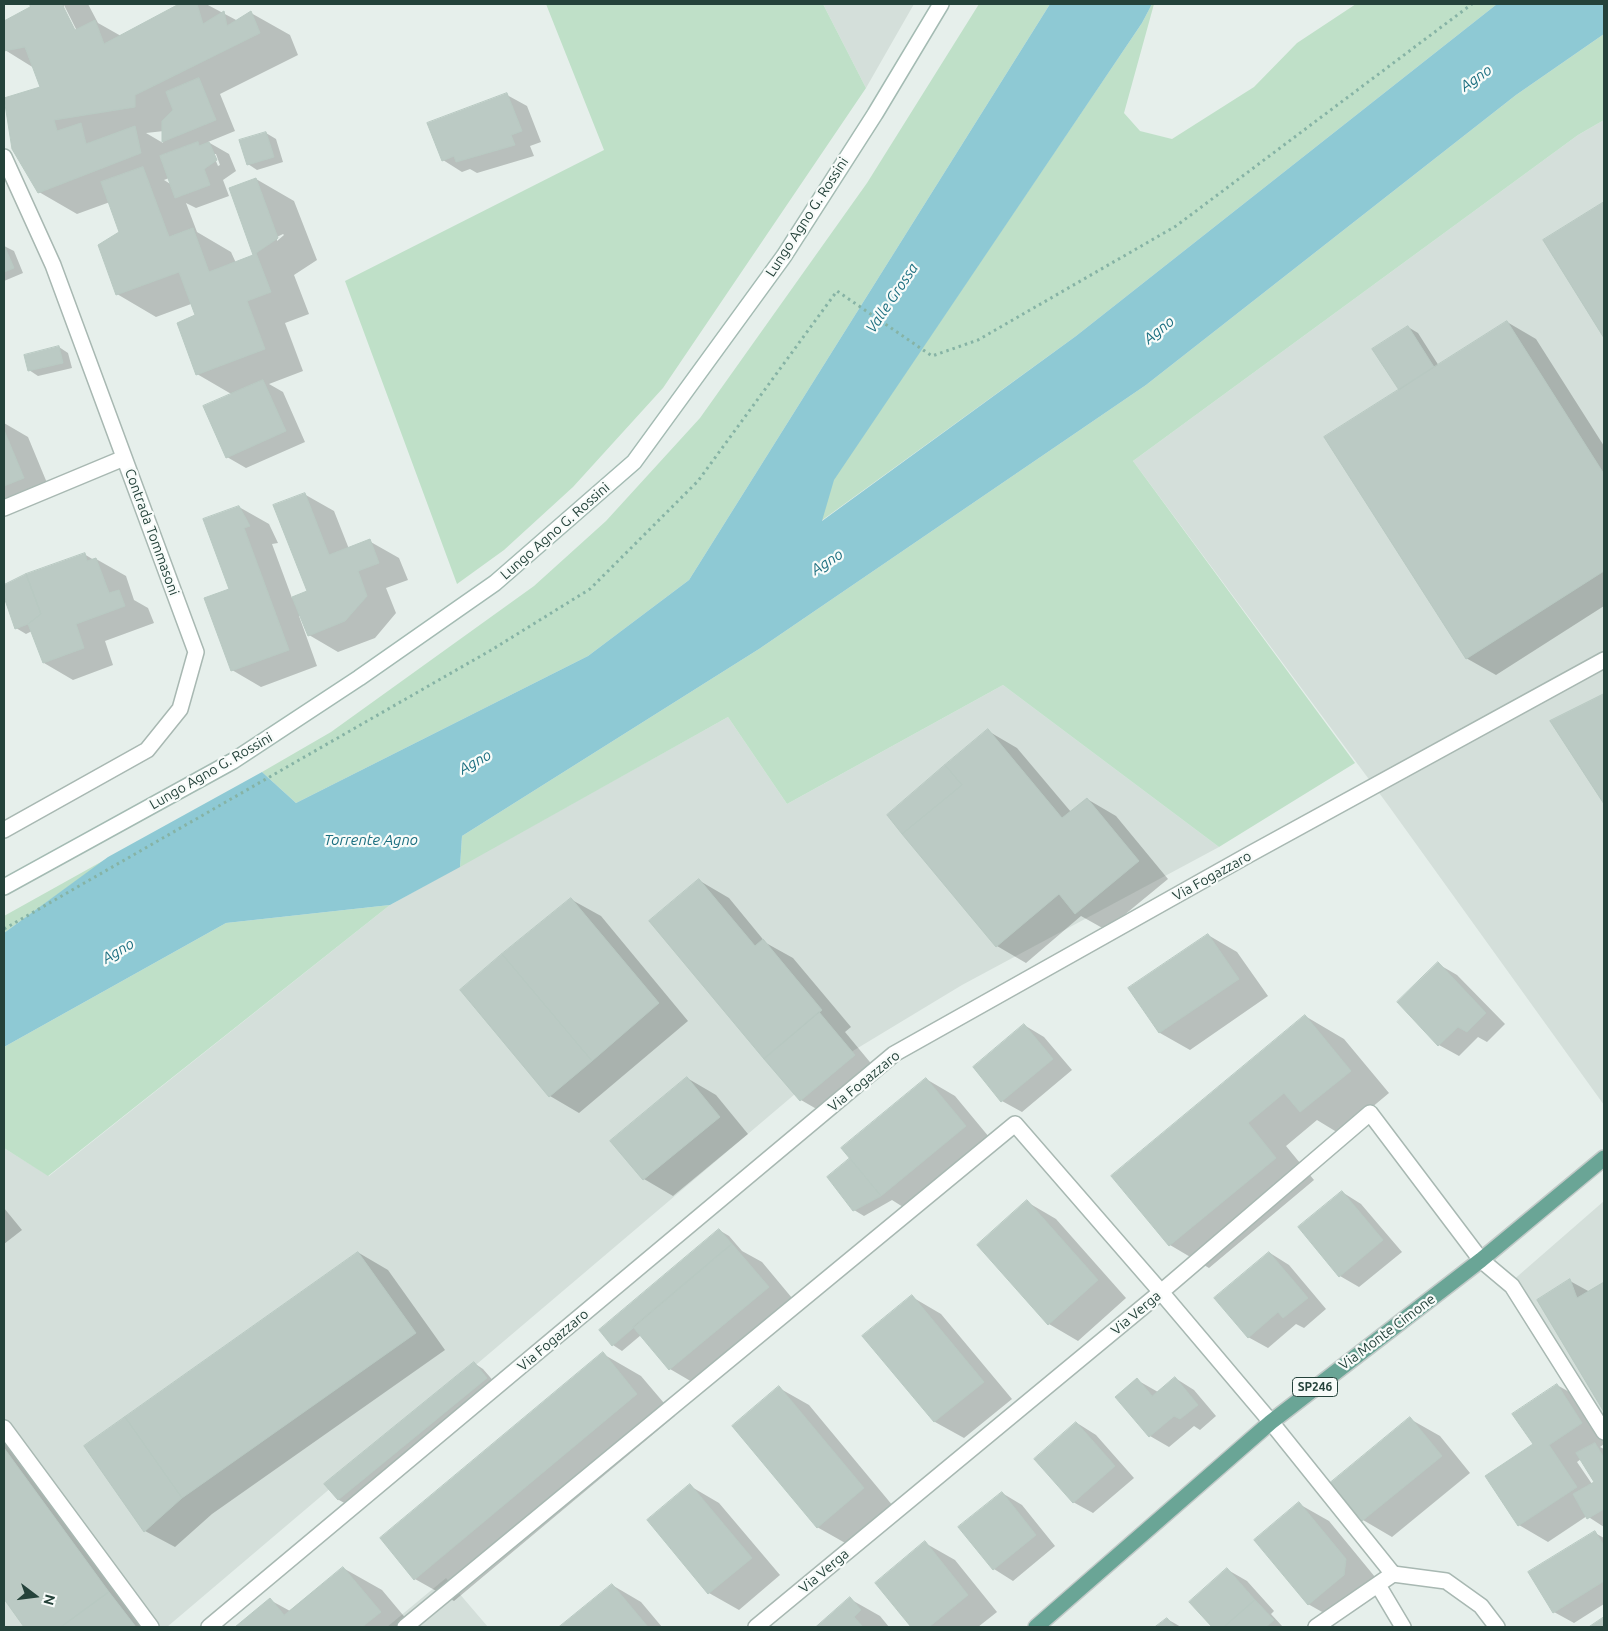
<!DOCTYPE html>
<html>
<head>
<meta charset="utf-8">
<style>
	body { margin:0 }
	#map { position:relative; width:1608px; height:1631px; overflow:hidden; background:#e6efeb; font-family:Ubuntu,sans-serif }
	canvas { display:block }
	.frame { position:absolute; inset:0; border:5px solid #24423a; pointer-events:none }
	.north { position:absolute; left:10px; top:1571px; width:50px; height:50px; -webkit-text-stroke:4px #f7fbf9; paint-order:stroke; rotate:105deg; font-size:14px; font-weight:700; line-height:20px; text-align:center; color:#24423a }
	.north::after { content:''; display:block; margin:auto; width:18px; height:22px; background:#24423a; clip-path:polygon(50% 0,100% 100%,50% 72%,0 100%) }
</style>
</head>
<body>
<div id="map">
<canvas width="1608" height="1631"></canvas>
<div class="frame"></div>
<div class="north">N</div>
</div>
<script>
const g = document.querySelector('canvas').getContext('2d');
g.lineJoin = 'round';
function paint(path, color) {
  g.fillStyle = color;
  g.fill(path, 'evenodd');
}
function strokePath(path, color, width, dash) {
  g.strokeStyle = color;
  g.lineWidth = width;
  g.lineCap = dash ? 'butt' : 'round';
  g.setLineDash(dash || []);
  g.stroke(path);
}
function drawText(font, color, halo, rows, align = 'center') {
  g.font = font + ' Ubuntu,sans-serif';
  g.lineWidth = 4.5;
  g.setLineDash([]);
  g.textBaseline = 'middle';
  g.strokeStyle = halo;
  g.fillStyle = color;
  for (const [text, x, y, turn = 0] of rows) {
    g.save();
    g.translate(x, y);
    g.rotate((+turn || 0) * Math.PI / 180);
    g.textAlign = isNaN(turn) ? turn : align;
    if (halo) g.strokeText(text, 0, 0);
    g.fillText(text, 0, 0);
    g.restore();
  }
}
paint(new Path2D(`
	M823 4H914L866 88Z
	M1604 120V1105L1388 805 1133 461 1578 135Z
	M1003 685 1219 847 962 985 828 1066 167 1627H4V1148L49 1176 390 905 728 717 787 804Z
	M1604 1201V1431L1511 1282Z
	M446 1578 488 1627H387Z`), '#d4dfda');
paint(new Path2D(`
	M546 4H823L866 88 663 388 573 487 504 550 457 584 345 281 604 150Z
	M979 4H1050L689 580 588 656 296 803 262 772 331 732 534 586 606 521 700 418 867 183Z
	M1152 4H1154L1124 113 1140 131 1172 139 1254 87 1297 43 1356 4H1497L1076 336 821 521 833 480 1142 23Z
	M1604 34V120L1578 135 1133 461 1355 763 1219 847 1003 685 787 804 728 717 460 867 462 836 759 649 1146 385 1516 95Z
	M108 858 4 933V916Z
	M390 905 48 1176 4 1148V1047L226 923Z`), '#bfe0c8');
paint(new Path2D(`
	M1050 4H1152L1142 23 834 480 822 521 1076 336 1497 4H1604V34L1516 95 1146 385 759 649 462 836 460 867 390 905 226 923 4 1047V933L108 857 262 772 296 803 588 656 689 580Z`), '#8ec9d4');
paint(new Path2D(`
	M31 4H88L98 23 121 36 181 4H206L238 21 251 13 290 35 298 55 220 94 235 131 208 142 229 154 236 171 223 180 229 196 196 208 186 203 197 232 231 252 236 263 255 256 256 179 294 201 317 260 294 275 309 314 285 323 303 371 269 384 283 392 305 442 246 468 227 457 233 395 197 374V316L191 304 156 317 117 294 121 232 110 202 77 214 39 192 42 88 34 68 5 50 4 44V22L32 8ZM64 5 79 35 77 36 64 11ZM164 131 163 143 146 133ZM213 154H216L220 165 218 166ZM169 178 172 185 164 180ZM283 234 284 235 277 241V237Z
	M507 95 527 106 541 142 530 146 534 156 477 173 470 169 462 172 443 160Z
	M266 133 276 139 283 162 257 170 248 164Z
	M1604 204V336L1545 240Z
	M4 246 14 251 23 273 4 281Z
	M1507 322 1536 339 1604 446V606L1496 675 1466 658 1400 390 1408 327 1418 333 1439 366Z
	M59 347 68 353 72 368 38 376 29 370Z
	M4 423 28 437 52 495 4 515Z
	M304 494 334 511 349 549 369 541 399 558 408 580 386 588 396 613 375 638 338 652 309 635 301 615 299 616 317 666 261 687 232 670 231 590 239 507 269 524 278 543 272 544 292 598 309 592Z
	M84 554 94 560 96 559 126 576 134 600 148 608 154 623 105 641 113 665 73 680 44 663 32 631 26 634 16 628 4 594V586L27 575Z
	M1604 695V802L1552 721Z
	M988 731 1017 748 1071 812 1087 799 1116 816 1168 879 1106 930 1081 916 1026 963 997 946Z
	M700 881 729 898 766 943 793 958 851 1027 845 1032 874 1067 820 1111 801 1100Z
	M572 900 601 916 688 1021 579 1113 550 1096Z
	M1208 935 1237 952 1268 996 1190 1050 1160 1033 1130 988Z
	M1438 964 1457 975 1505 1024 1487 1042 1478 1037 1459 1056 1439 1045Z
	M1305 1016 1344 1039 1389 1093 1340 1134 1317 1120 1286 1146 1314 1180 1209 1268 1170 1245 1112 1176Z
	M1024 1025 1044 1037 1072 1070 1022 1112 1002 1101 974 1068Z
	M687 1078 716 1095 748 1134 673 1196 644 1179 612 1141Z
	M926 1079 955 1096 994 1143 911 1212 892 1200 864 1216 854 1210 851 1158Z
	M1342 1192 1361 1204 1402 1252 1359 1287 1340 1276Z
	M1027 1202 1056 1219 1126 1298 1078 1341 1049 1324Z
	M4 1208 22 1230 4 1244Z
	M719 1230 729 1236 742 1251 762 1262 797 1304 699 1386 670 1369 641 1335 622 1351 613 1345 601 1330Z
	M359 1253 388 1270 445 1350 212 1514 175 1547 145 1531Z
	M1270 1253 1289 1265 1326 1309 1304 1328 1296 1324 1268 1348 1248 1337Z
	M1570 1281 1590 1292 1604 1283V1410L1538 1301Z
	M912 1297 941 1314 1012 1399 964 1438 935 1422Z
	M603 1354 641 1376 675 1416 454 1601 415 1579Z
	M474 1363 483 1369 496 1384 348 1505 339 1500 326 1484Z
	M1175 1378 1194 1390 1216 1416 1200 1430 1194 1426 1169 1447 1150 1436 1137 1380 1158 1392Z
	M1557 1385 1587 1402 1604 1429V1444L1600 1447 1604 1449V1527L1587 1516 1548 1542 1519 1525 1534 1445ZM1581 1459 1595 1482 1592 1484 1577 1462Z
	M779 1388 809 1405 893 1506 847 1544 817 1527Z
	M1410 1419 1440 1436 1470 1473 1392 1537 1363 1520Z
	M1077 1423 1096 1435 1134 1478 1093 1513 1073 1502Z
	M4 1425 152 1627H26L4 1597Z
	M690 1486 719 1503 780 1575 739 1610 709 1593 649 1520Z
	M1002 1493 1022 1505 1055 1546 1013 1581 994 1569Z
	M1299 1504 1329 1521 1375 1577 1373 1592 1338 1621 1308 1604Z
	M1595 1533 1604 1538V1604L1574 1623 1554 1612Z
	M925 1543 955 1560 997 1612 978 1627H912L876 1583Z
	M343 1568 382 1590 413 1627H237L270 1600 290 1611Z
	M1228 1570 1247 1581 1274 1611 1271 1614 1282 1626 1281 1627H1214L1191 1602Z
	M612 1585 641 1602 662 1627H561Z
	M850 1599 880 1616 889 1627H818Z
	M1167 1619 1181 1627H1157Z`), '#0003');
const building = new Path2D(`
	M30 4H62L75 30 95 20 104 44 179 4H197L203 24 224 11 227 26 251 11 260 33 135 95V107L54 120 57 131 81 123 86 144 135 126 141 153 38 193 12 149 4 98 40 87 25 47 4 51V21L30 7Z
	M199 78 216 120 162 142V121L173 110 166 92Z
	M507 93 522 131 511 135 515 145 456 162 454 156 442 161 427 123Z
	M266 132 274 157 247 165 239 140Z
	M198 142 199 146 209 142 217 160 204 169 210 185 175 198 160 156Z
	M143 167 169 237 193 228 209 272 253 255 229 188 256 178 278 238 256 253 271 292 247 301 265 349 196 375 177 323 195 315 179 272 116 295 98 245 119 232 101 182Z
	M1604 202V338L1543 240Z
	M4 245 14 268 4 272Z
	M1507 321 1604 474V571L1466 659 1324 437Z
	M1408 326 1434 367 1399 390 1372 349Z
	M59 346 63 363 28 371 24 355Z
	M263 380 286 431 226 458 203 406Z
	M4 430 24 478 4 486Z
	M305 493 329 555 370 539 379 563 358 571 367 596 345 621 308 636 292 597 307 591 273 505Z
	M239 506 250 526 244 528 289 650 231 671 204 598 229 589 203 519Z
	M85 553 87 561 96 558 109 593 119 590 125 606 76 624 84 648 43 663 28 624 41 614 26 574Z
	M26 574 41 614 28 624 15 629 4 597V585Z
	M1604 694V804L1550 721Z
	M988 729 1062 818 1087 798 1139 861 1075 914 1059 894 996 947 902 834 962 785 945 765Z
	M945 765 962 785 902 834 887 815Z
	M699 879 755 946 763 939 822 1010 764 1059 649 921Z
	M571 898 659 1003 592 1061 502 954Z
	M1208 934 1239 979 1159 1033 1128 988Z
	M502 954 592 1061 549 1097 460 990Z
	M1438 962 1486 1013 1467 1032 1458 1027 1438 1046 1397 1002Z
	M819 1012 855 1055 800 1101 764 1059Z
	M1305 1015 1351 1071 1300 1112 1284 1093 1248 1123 1276 1158 1169 1246 1111 1176Z
	M1024 1024 1053 1059 1001 1102 973 1067Z
	M687 1077 720 1117 643 1180 610 1141Z
	M926 1078 966 1126 881 1196 841 1148Z
	M850 1158 881 1196 853 1211 827 1177Z
	M1342 1191 1383 1240 1339 1277 1298 1227Z
	M1027 1200 1098 1280 1048 1325 977 1245Z
	M719 1229 732 1244 612 1346 599 1330Z
	M732 1244 769 1287 669 1370 633 1327Z
	M358 1252 416 1333 182 1498 125 1417Z
	M1269 1252 1308 1298 1283 1318 1278 1312 1248 1338 1214 1298Z
	M1570 1279 1577 1298 1604 1282V1412L1537 1300Z
	M912 1295 984 1382 934 1422 862 1336Z
	M603 1352 637 1394 414 1580 380 1538Z
	M474 1362 487 1378 338 1500 324 1484Z
	M1175 1377 1198 1405 1180 1419 1174 1416 1149 1437 1115 1397 1137 1378 1152 1396Z
	M1557 1384 1582 1423 1549 1445 1577 1487 1518 1526 1485 1476 1533 1444 1512 1414Z
	M779 1386 864 1488 817 1528 732 1426Z
	M125 1417 182 1498 144 1532 84 1446Z
	M1410 1417 1442 1456 1362 1521 1330 1483Z
	M1076 1422 1115 1466 1073 1503 1034 1459Z
	M1595 1443 1604 1458V1509L1587 1519 1573 1494 1594 1482 1576 1453Z
	M4 1448 109 1592 61 1627H24L4 1599Z
	M690 1484 752 1558 708 1594 647 1520Z
	M1002 1492 1036 1535 993 1570 958 1527Z
	M1299 1502 1346 1559 1344 1575 1308 1605 1254 1540Z
	M1595 1531 1604 1546V1581L1553 1613 1528 1572Z
	M925 1541 968 1595 929 1627H911L875 1583Z
	M343 1567 381 1612 362 1627H235L270 1598 284 1615Z
	M1227 1568 1255 1600 1224 1627H1212L1189 1602Z
	M612 1584 648 1627H559Z
	M109 1592 136 1627H61Z
	M850 1597 861 1610 854 1617 863 1627H816Z
	M1255 1600 1274 1620 1266 1627H1224Z
	M1604 1617V1627H1589Z
	M1167 1618 1175 1627H1155Z`);
paint(building, '#bbcac4');
strokePath(building, '#b8c9c2', 1);
const service = new Path2D(`
	M1481 1260 1512 1286 1604 1432
	M4 1428 151 1627
	M1378 1585 1403 1627
	M1316 1627 1393 1574 1446 1581 1481 1606 1497 1627`);
const minor = new Path2D(`
	M4 157 53 265 196 652 180 709 147 750 4 830
	M4 508 124 458
	M209 1627 894 1054 1250 854 1604 660
	M405 1627 1015 1124 1161 1292 1271 1422 1393 1574
	M756 1627 1161 1292 1370 1113 1481 1260`);
const secondary = new Path2D(`
	M4 887 233 761 359 678 495 583 634 462 784 256 875 114 941 4`);
const primary = new Path2D(`
	M1036 1627 1271 1422 1481 1260 1604 1158`);
strokePath(service, '#a8b8b2', 18);
strokePath(minor, '#a8b8b2', 18);
strokePath(secondary, '#a4bbb3', 18);
strokePath(primary, '#c2cac8', 18);
strokePath(new Path2D(`
	M4 929 493 649 590 589 698 481 837 291 932 356 978 340 1176 226 1472 4`), '#86b3a5', 3, [2.5, 4]);
strokePath(service, '#fff', 15);
strokePath(minor, '#fff', 15);
strokePath(secondary, '#fff', 15);
strokePath(primary, '#6aa596', 15);
for (const [x, y, w] of [
	[1315,1387,45]
]) {
  const box = new Path2D();
  box.roundRect(x - w / 2, y - 9.5, w, 19, 4);
  g.fillStyle = '#f7fbf9';
  g.fill(box);
  strokePath(box, '#24423a', 1);
}
drawText('bold 12px', '#24423a', null, [
	["SP246",1315,1387]
]);
drawText('14px', '#24423a', '#f7fbf9', [
	["Lungo Agno G. Rossini",807,217,-57],
	["Lungo Agno G. Rossini",555,531,-41],
	["Contrada Tommasoni",152,532,70],
	["Lungo Agno G. Rossini",211,771,-30],
	["Via Fogazzaro",1212,876,-29],
	["Via Fogazzaro",864,1081,-39],
	["Via Verga",1136,1313,-40],
	["Via Monte Cimone",1387,1332,-37],
	["Via Fogazzaro",553,1340,-40],
	["Via Verga",824,1571,-40]
]);
drawText('italic 15px', '#1c6f80', '#f7fbf9', [
	["Agno",1476,78,-35],
	["Valle Grossa",892,298,-56],
	["Agno",1159,330,-39],
	["Agno",827,562,-33],
	["Agno",475,762,-29],
	["Torrente Agno",371,840],
	["Agno",118,951,-31]
]);
</script>
</body>
</html>
